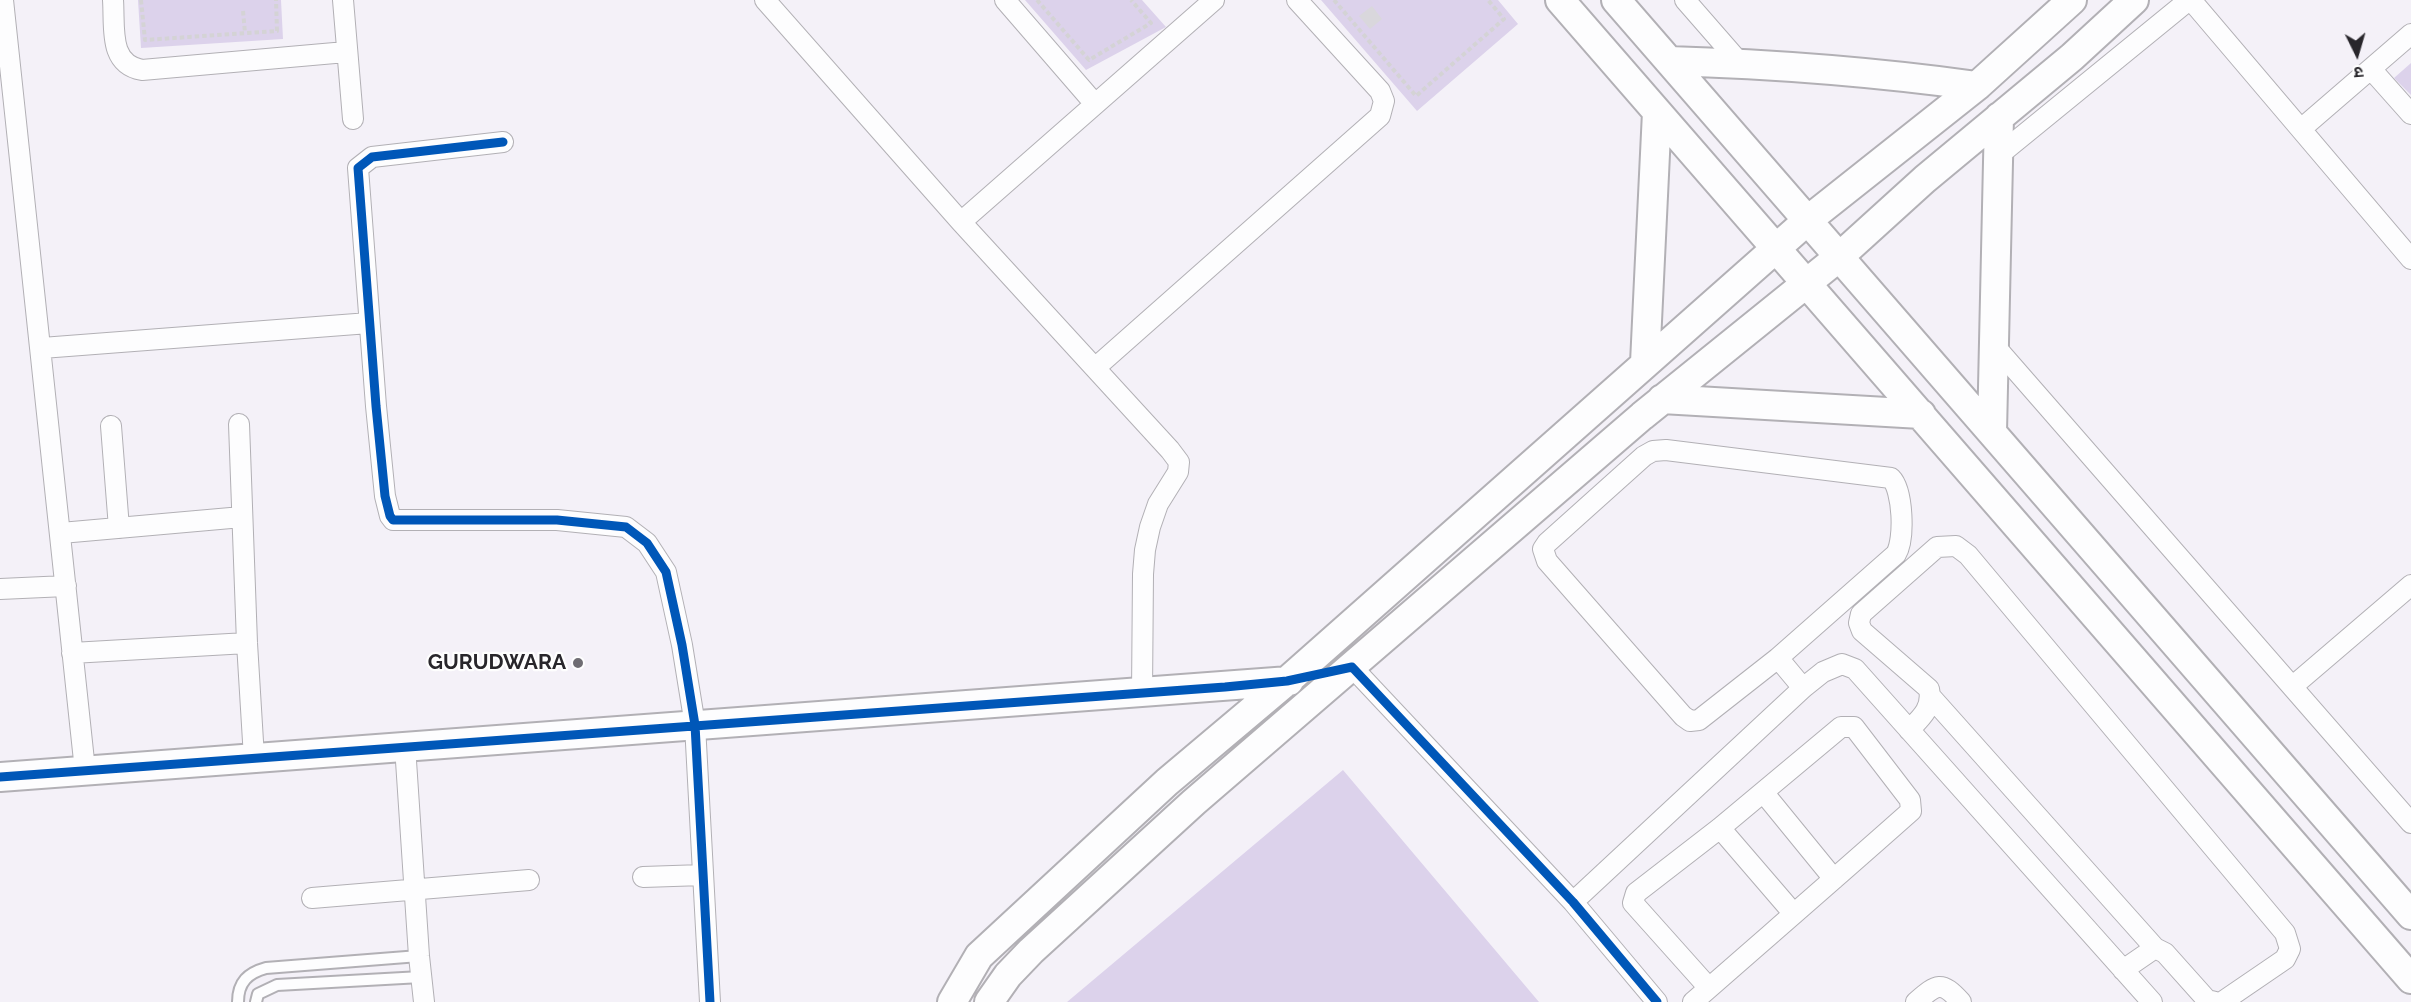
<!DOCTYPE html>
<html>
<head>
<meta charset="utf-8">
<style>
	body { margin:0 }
	#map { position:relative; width:2411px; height:1002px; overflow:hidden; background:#f4f1f8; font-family:Raleway,"Noto Sans Devanagari",sans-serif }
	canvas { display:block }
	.north { position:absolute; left:2327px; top:24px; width:60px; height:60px; -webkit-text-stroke:4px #fefefe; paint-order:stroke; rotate:175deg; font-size:16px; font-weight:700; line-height:24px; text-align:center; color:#28262b }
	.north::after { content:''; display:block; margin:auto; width:21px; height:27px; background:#28262b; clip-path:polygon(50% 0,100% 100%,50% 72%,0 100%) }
</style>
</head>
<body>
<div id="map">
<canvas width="2411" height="1002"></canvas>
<div class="north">उ</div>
</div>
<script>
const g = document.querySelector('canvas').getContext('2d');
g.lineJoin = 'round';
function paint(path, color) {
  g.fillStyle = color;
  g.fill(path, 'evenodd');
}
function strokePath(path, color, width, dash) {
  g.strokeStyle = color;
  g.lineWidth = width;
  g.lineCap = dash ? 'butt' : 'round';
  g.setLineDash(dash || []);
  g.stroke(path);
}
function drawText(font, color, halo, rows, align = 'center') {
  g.font = font + ' Raleway,sans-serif';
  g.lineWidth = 4.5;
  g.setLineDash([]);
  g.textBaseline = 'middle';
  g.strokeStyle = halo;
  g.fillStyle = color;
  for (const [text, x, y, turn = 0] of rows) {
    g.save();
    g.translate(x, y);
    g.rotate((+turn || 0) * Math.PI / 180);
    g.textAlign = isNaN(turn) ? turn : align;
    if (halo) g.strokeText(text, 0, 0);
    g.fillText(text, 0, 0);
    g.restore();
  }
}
paint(new Path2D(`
	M138 0H281L283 39 141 48Z
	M1025 0H1142L1166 27 1086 70Z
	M1321 0H1498L1518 24 1417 111Z
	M2411 63V95L2394 78Z
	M1343 770 1539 1002H1067Z`), '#dcd2eb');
paint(new Path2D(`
	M1372 6 1382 19 1370 29 1359 16Z`), '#d9d7dc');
const lane = new Path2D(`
	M238 1002C238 982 248 973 266 968L419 956
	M256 1002 258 994 277 985 421 977`);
const street = new Path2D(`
	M3 0 85 770
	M113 0C115 27 108 64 142 70L346 52
	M343 0 353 119
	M765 0 961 222 1170 450 1179 462 1178 472 1158 504 1150 527 1145 550 1143 574 1142 693
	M1005 0 1095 104
	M1685 0 1740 63
	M2191 0 2411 259
	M2371 69 2411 114
	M2301 129 2411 34
	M503 142 372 157 358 168 376 406 385 496 390 516 393 520H557L626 527 647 543 666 572 682 645 695 725 710 1002
	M1999 155 2189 0
	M961 222 1214 0
	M1993 344 2411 823
	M42 348 369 323
	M1095 368 1380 116 1384 101 1380 91 1297 0
	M239 424 247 643 254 758
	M111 426 119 528
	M61 533 242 517
	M0 589 66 586
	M72 653 247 643
	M1778 658 1896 554C1905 539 1903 490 1891 478L1666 450 1653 451 1644 456 1547 543 1543 549 1547 561 1683 716 1690 721 1699 720 1778 658 1803 688
	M1352 667 1573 902 1657 1002
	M2293 686 2411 585
	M1931 697 2155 948
	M1909 730C1921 718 1933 708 1929 689L1862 631 1859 623 1861 614 1937 547 1956 546 1968 555 2285 933 2290 949 2285 959 2222 1002
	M405 746 419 956 424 1002
	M1763 792 1834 879
	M1720 828 1794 914
	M643 877 703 875
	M312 898 529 880
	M1573 902 1803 688 1823 672 1842 664 1855 669 2152 1002
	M2123 970 2155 948 2165 953 2207 1000 2215 1002
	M1693 1002C1766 938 1839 875 1911 811L1910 800 1854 727H1841L1720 828 1636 893 1633 903 1709 988
	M1916 1002C1937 984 1941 980 1961 1002`);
const secondary = new Path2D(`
	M1560 0 2411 979
	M1616 0 2411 915
	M1669 61C1772 64 1875 72 1977 86
	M1645 363 1657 112
	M1662 399 1921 414
	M1992 432 1999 117
	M0 777 1289 681
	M952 1002 979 956 1167 782 1287 681 1808 220 1977 86 2072 0
	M989 1002 1008 975 1031 951 1194 802 1642 416 1839 257 1925 179 2072 57 2134 0`);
strokePath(lane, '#b2b0b5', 14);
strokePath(street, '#b2b0b5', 22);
strokePath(secondary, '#b2b0b5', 32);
strokePath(new Path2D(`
	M141 0 145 40 277 31 276 0
	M1037 0 1089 60 1151 23 1131 0
	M1334 0 1416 96 1504 19 1488 0
	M243 11 245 33`), '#d4d3d5', 4, [4.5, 3]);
strokePath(lane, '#fdfdfe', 10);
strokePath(street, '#fdfdfe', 20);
strokePath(secondary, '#fdfdfe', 28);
strokePath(new Path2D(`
	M503 142 372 157 358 168 376 406 385 496 390 516 393 520H557L626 527 647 543 666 572 682 645 695 725 710 1002
	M0 777 1225 687 1287 681 1352 667 1573 902 1657 1002`), '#0057b8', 9);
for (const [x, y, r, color] of [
	[578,663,6,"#6f6d73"]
]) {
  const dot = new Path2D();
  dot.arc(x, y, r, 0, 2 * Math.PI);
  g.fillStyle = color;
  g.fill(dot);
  strokePath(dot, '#fefefe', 2);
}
drawText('bold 21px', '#28262b', '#fefefe', [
	["GURUDWARA",566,663]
], 'right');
</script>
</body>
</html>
